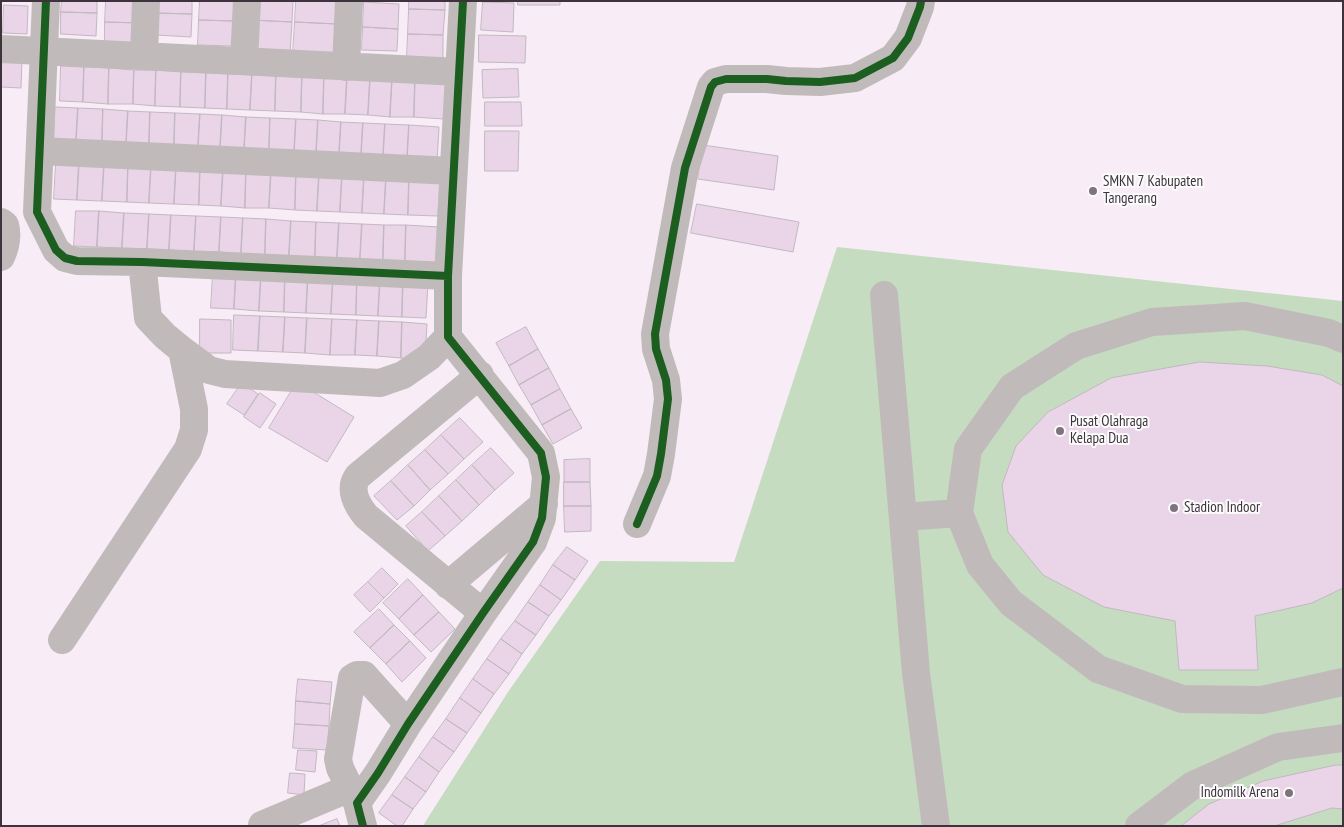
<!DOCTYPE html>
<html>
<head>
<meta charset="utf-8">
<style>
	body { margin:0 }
	#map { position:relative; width:1344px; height:827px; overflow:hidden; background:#f8ecf7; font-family:"PT Sans Narrow",sans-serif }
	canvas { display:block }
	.frame { position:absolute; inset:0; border:2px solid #3e333d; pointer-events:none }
</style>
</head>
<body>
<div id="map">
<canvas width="1344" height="827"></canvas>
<div class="frame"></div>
</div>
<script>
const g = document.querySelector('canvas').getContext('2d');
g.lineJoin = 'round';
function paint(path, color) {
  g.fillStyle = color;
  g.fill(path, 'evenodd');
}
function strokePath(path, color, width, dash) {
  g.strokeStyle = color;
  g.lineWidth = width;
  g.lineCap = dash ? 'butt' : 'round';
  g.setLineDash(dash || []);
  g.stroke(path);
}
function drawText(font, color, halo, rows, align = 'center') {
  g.font = font + ' "PT Sans Narrow",sans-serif';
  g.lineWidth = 4;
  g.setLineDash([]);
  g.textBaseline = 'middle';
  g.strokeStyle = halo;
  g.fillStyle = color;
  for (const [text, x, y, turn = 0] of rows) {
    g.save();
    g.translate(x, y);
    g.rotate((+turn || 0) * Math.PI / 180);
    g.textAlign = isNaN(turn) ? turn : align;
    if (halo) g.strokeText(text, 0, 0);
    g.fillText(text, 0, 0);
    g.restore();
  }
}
paint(new Path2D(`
	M837 247 1343 301V826H425L424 824 508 692 600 561 734 562Z`), '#c5dcc0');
const building = new Path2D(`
	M62 1H97V13L61 12Z
	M106 1H142L141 23 105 22Z
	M157 1H192V14L156 13Z
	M200 1H235L234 21 199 20Z
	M252 1H293L292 22 251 20Z
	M296 1H338L336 24 295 22Z
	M409 1H445V10L409 9Z
	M518 1H560V5H518Z
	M364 2 399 4 398 29 363 27Z
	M483 2 514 3 513 32 481 30Z
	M4 5 28 6 27 34 3 33Z
	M409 9 445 10 443 35 408 34Z
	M61 12 97 13 96 36 61 34Z
	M156 13 192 14 191 37 156 35Z
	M199 20 234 21 233 46 198 45Z
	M251 20 292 22 290 54 249 51Z
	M105 22 141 23 140 45 105 44Z
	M295 22 336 24 335 55 293 53Z
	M363 27 398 29 397 51 362 50Z
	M408 34 443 35V58L407 57Z
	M479 35 526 36 525 63 479 62Z
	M1 59 22 60 21 88 1 87Z
	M61 66 84 67 83 102 60 101Z
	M84 67 109 68 108 104 83 102Z
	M109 68 134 70 133 104H108Z
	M518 69 519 97 483 98 482 70Z
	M134 70H156L155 106 133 104Z
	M156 70 181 72 180 107 155 106Z
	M181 72 206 73 205 108 180 107Z
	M206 73 228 74 227 109 205 108Z
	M228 74 252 75 250 110 227 109Z
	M252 75 276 76 275 111 250 110Z
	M276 76 302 77 301 112 275 111Z
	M302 77 324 78 323 114 301 112Z
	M324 78 347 79 345 114H323Z
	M347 79 370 80 368 115 345 114Z
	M370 80 392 81 390 117 368 115Z
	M392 81 415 82 414 117H390Z
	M415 82 446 84 444 119 414 117Z
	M485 102H521L522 126H485Z
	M55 107 78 108 76 143 54 142Z
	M78 108 103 109 102 144 76 143Z
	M103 109 128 111 126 146 102 144Z
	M128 111 150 112 149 147 126 146Z
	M150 112 175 113 174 148 149 147Z
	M175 113 200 114 198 149 174 148Z
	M200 114 222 115 220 151 198 149Z
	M222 115 246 117 244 152 220 151Z
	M246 117 270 118 269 153 244 152Z
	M270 118 296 119 294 155 269 153Z
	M296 119 318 120 316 156 294 155Z
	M318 120 341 122 339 157 316 156Z
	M341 122 363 123 361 158 339 157Z
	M363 123 385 124 383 159 361 158Z
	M385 124 409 125 407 161 383 159Z
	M409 125 439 127 437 162 407 161Z
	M485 131H519L518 171H485Z
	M703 145 778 156 774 190 698 179Z
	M56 164H79L77 200 54 199Z
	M79 164 104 166 102 201 77 200Z
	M104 166 128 167 127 202 102 201Z
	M128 167 151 168 149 203 127 202Z
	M151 168 176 169 174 204 149 203Z
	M176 169 200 170 199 205 174 204Z
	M200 170 223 171 221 206 199 205Z
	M223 171 246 172 245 208 221 206Z
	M246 172 271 173 269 208H245Z
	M271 173 296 174 295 210 269 208Z
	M296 174 319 176 317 211 295 210Z
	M319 176 342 177 340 212 317 211Z
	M342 177 364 178 362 213 340 212Z
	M364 178 386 179 384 214 362 213Z
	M386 179 409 180 408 215 384 214Z
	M409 180 440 181 438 216 408 215Z
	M697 204 799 222 793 252 691 233Z
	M76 211H99L97 247 74 246Z
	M99 211 124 213 122 248 97 247Z
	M124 213 149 214 147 249 122 248Z
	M149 214 171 215 169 250 147 249Z
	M171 215 196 216 194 252 169 250Z
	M196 216 221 217 219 252H194Z
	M221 217 243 218 241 254 219 252Z
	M243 218 266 219 265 255 241 254Z
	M266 219 291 221 289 256 265 255Z
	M291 221 316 222 315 257 289 256Z
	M316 222 339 223 337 258 315 257Z
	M339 223 362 224 360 259 337 258Z
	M362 224 384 225 383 260 360 259Z
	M384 225H406L405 261 383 260Z
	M406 225 439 227 438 263 405 261Z
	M213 273 236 274 234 309 211 308Z
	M236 274 261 275 259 311 234 309Z
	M261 275 285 277 284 312 259 311Z
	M285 277H308L306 313 284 312Z
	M308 277 333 279 331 314 306 313Z
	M333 279 357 280 356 315 331 314Z
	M357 280 380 281 378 316 356 315Z
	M380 281 403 282 402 317 378 316Z
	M403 282 428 283 426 318 402 317Z
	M234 315 260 316 258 351 233 350Z
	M260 316 285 317 283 352 258 351Z
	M285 317 307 318 305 353 283 352Z
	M307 318 332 319 330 355 305 353Z
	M200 319 231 320V353H200Z
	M332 319 357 320 355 355H330Z
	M357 320 379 321 377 356 355 355Z
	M379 321 402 322 401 358 377 356Z
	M402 322 427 324 425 359 401 358Z
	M526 327 538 349 509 366 496 343Z
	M538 349 549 368 519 385 509 366Z
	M1200 362 1267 366 1322 375 1343 386V588L1312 603 1255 616 1258 670H1179L1175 621 1104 607 1043 575 1008 532 1002 485 1016 446 1048 412 1111 378Z
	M549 368 560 389 531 405 519 385Z
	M297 382 354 417 327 462 269 428Z
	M242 383 258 394 244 415 227 404Z
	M560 389 571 409 542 425 531 405Z
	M260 393 276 404 260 428 244 417Z
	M571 409 582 428 553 444 542 425Z
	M460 418 483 442 464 459 441 435Z
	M441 435 464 459 448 474 425 450Z
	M491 448 514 473 495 490 472 465Z
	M425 450 448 474 430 490 408 465Z
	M590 459V482H564V460Z
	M408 465 430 490 414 506 391 481Z
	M472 465 495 490 479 505 456 480Z
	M456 480 479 505 462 521 439 496Z
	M391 481 414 506 397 520 374 496Z
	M564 482H590L591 506H564Z
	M439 496 462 521 445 536 422 512Z
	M564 506H591V531L565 532Z
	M422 512 445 536 428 551 406 526Z
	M567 547 588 561 575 580 553 565Z
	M553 565 575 580 561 600 540 585Z
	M382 568 398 584 384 598 368 582Z
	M408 579 423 595 399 619 383 603Z
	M368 582 384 598 370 612 354 595Z
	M540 585 561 600 549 616 528 602Z
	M423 595 439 612 414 635 399 619Z
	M528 602 549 616 536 635 515 621Z
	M379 609 394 625 370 648 354 632Z
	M439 612 455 629 431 652 414 635Z
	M515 621 536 635 522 654 501 639Z
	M394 625 410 641 386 664 370 648Z
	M501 639 522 654 509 674 487 659Z
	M410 641 426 658 402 682 386 664Z
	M487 659 509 674 494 694 473 679Z
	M298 679 332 682 330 704 296 701Z
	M473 679 494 694 481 713 460 698Z
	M460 698 481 713 467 733 446 719Z
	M296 701 330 704 329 726 295 724Z
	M446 719 467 733 454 752 433 737Z
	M295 724 329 726 327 750 293 748Z
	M433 737 454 752 439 772 419 757Z
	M298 750 317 751 315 772 296 770Z
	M419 757 439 772 426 792 405 777Z
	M1336 765H1343V809L1332 808 1274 826H1181L1209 804 1263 781Z
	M290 773 305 774 304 795 288 793Z
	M405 777 426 792 413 809 392 795Z
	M392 795 413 809 402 826H397L379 813Z
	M337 819 340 826H319Z`);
paint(building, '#e9d5e7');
strokePath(building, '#c2b8c1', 1);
strokePath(new Path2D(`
	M46 1 37 212 56 250 65 258 77 261 142 262 448 276
	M1 49 459 72
	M144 56 146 1
	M244 61 247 1
	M346 67 349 1
	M40 151 453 171
	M1 222 5 225C8 236 6 246 1 257
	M142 262 148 318 165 336 182 350 209 370 225 374 380 383 403 375 429 357 448 337
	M884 295 916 673 936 826
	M1343 339 1329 333 1245 316 1152 322 1076 346 1012 387 968 449 959 513 980 565 1011 603 1098 669 1182 699 1262 700 1343 682
	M480 375 358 476C348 489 357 505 366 516L483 613
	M903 517 959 513
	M637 524 657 476 661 454 668 399 666 380 656 349 655 334 685 168 711 87 715 82 726 79H767L786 81 820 82 855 78 893 58 908 38 920 7 921 1
	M448 585 544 504
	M62 640 188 449 194 430V409L182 350
	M357 803 340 768 338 759 352 678 357 675H364L408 724
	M262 825 350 788
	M363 826 357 803 378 773 408 724 483 613 533 542 542 518 546 477 541 453 448 337V276L463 1
	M1139 826 1193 785 1278 747 1343 738`), '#c1babb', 28);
strokePath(new Path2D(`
	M46 1 37 212 56 250 65 258 77 261 142 262 448 276
	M637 524 657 476 661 454 668 399 666 380 656 349 655 334 685 168 711 87 715 82 726 79H767L786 81 820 82 855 78 893 58 908 38 920 7 921 1
	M363 826 357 803 378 773 408 724 483 613 533 542 542 518 546 477 541 453 448 337V276L463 1`), '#1b5e20', 8);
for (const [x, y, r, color] of [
	[1093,191,5,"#7f747e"],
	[1060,431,5,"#7f747e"],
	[1174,508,5,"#7f747e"],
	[1289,793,5,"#7f747e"]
]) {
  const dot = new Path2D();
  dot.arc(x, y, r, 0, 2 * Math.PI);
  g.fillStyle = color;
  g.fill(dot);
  strokePath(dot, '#fcfcfc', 2);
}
drawText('15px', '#3e333d', '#fcfcfc', [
	["SMKN 7 Kabupaten",1103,182],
	["Tangerang",1103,199],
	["Pusat Olahraga",1070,422],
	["Kelapa Dua",1070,439],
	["Stadion Indoor",1184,508],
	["Indomilk Arena",1279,793,"right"]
], 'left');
</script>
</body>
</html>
